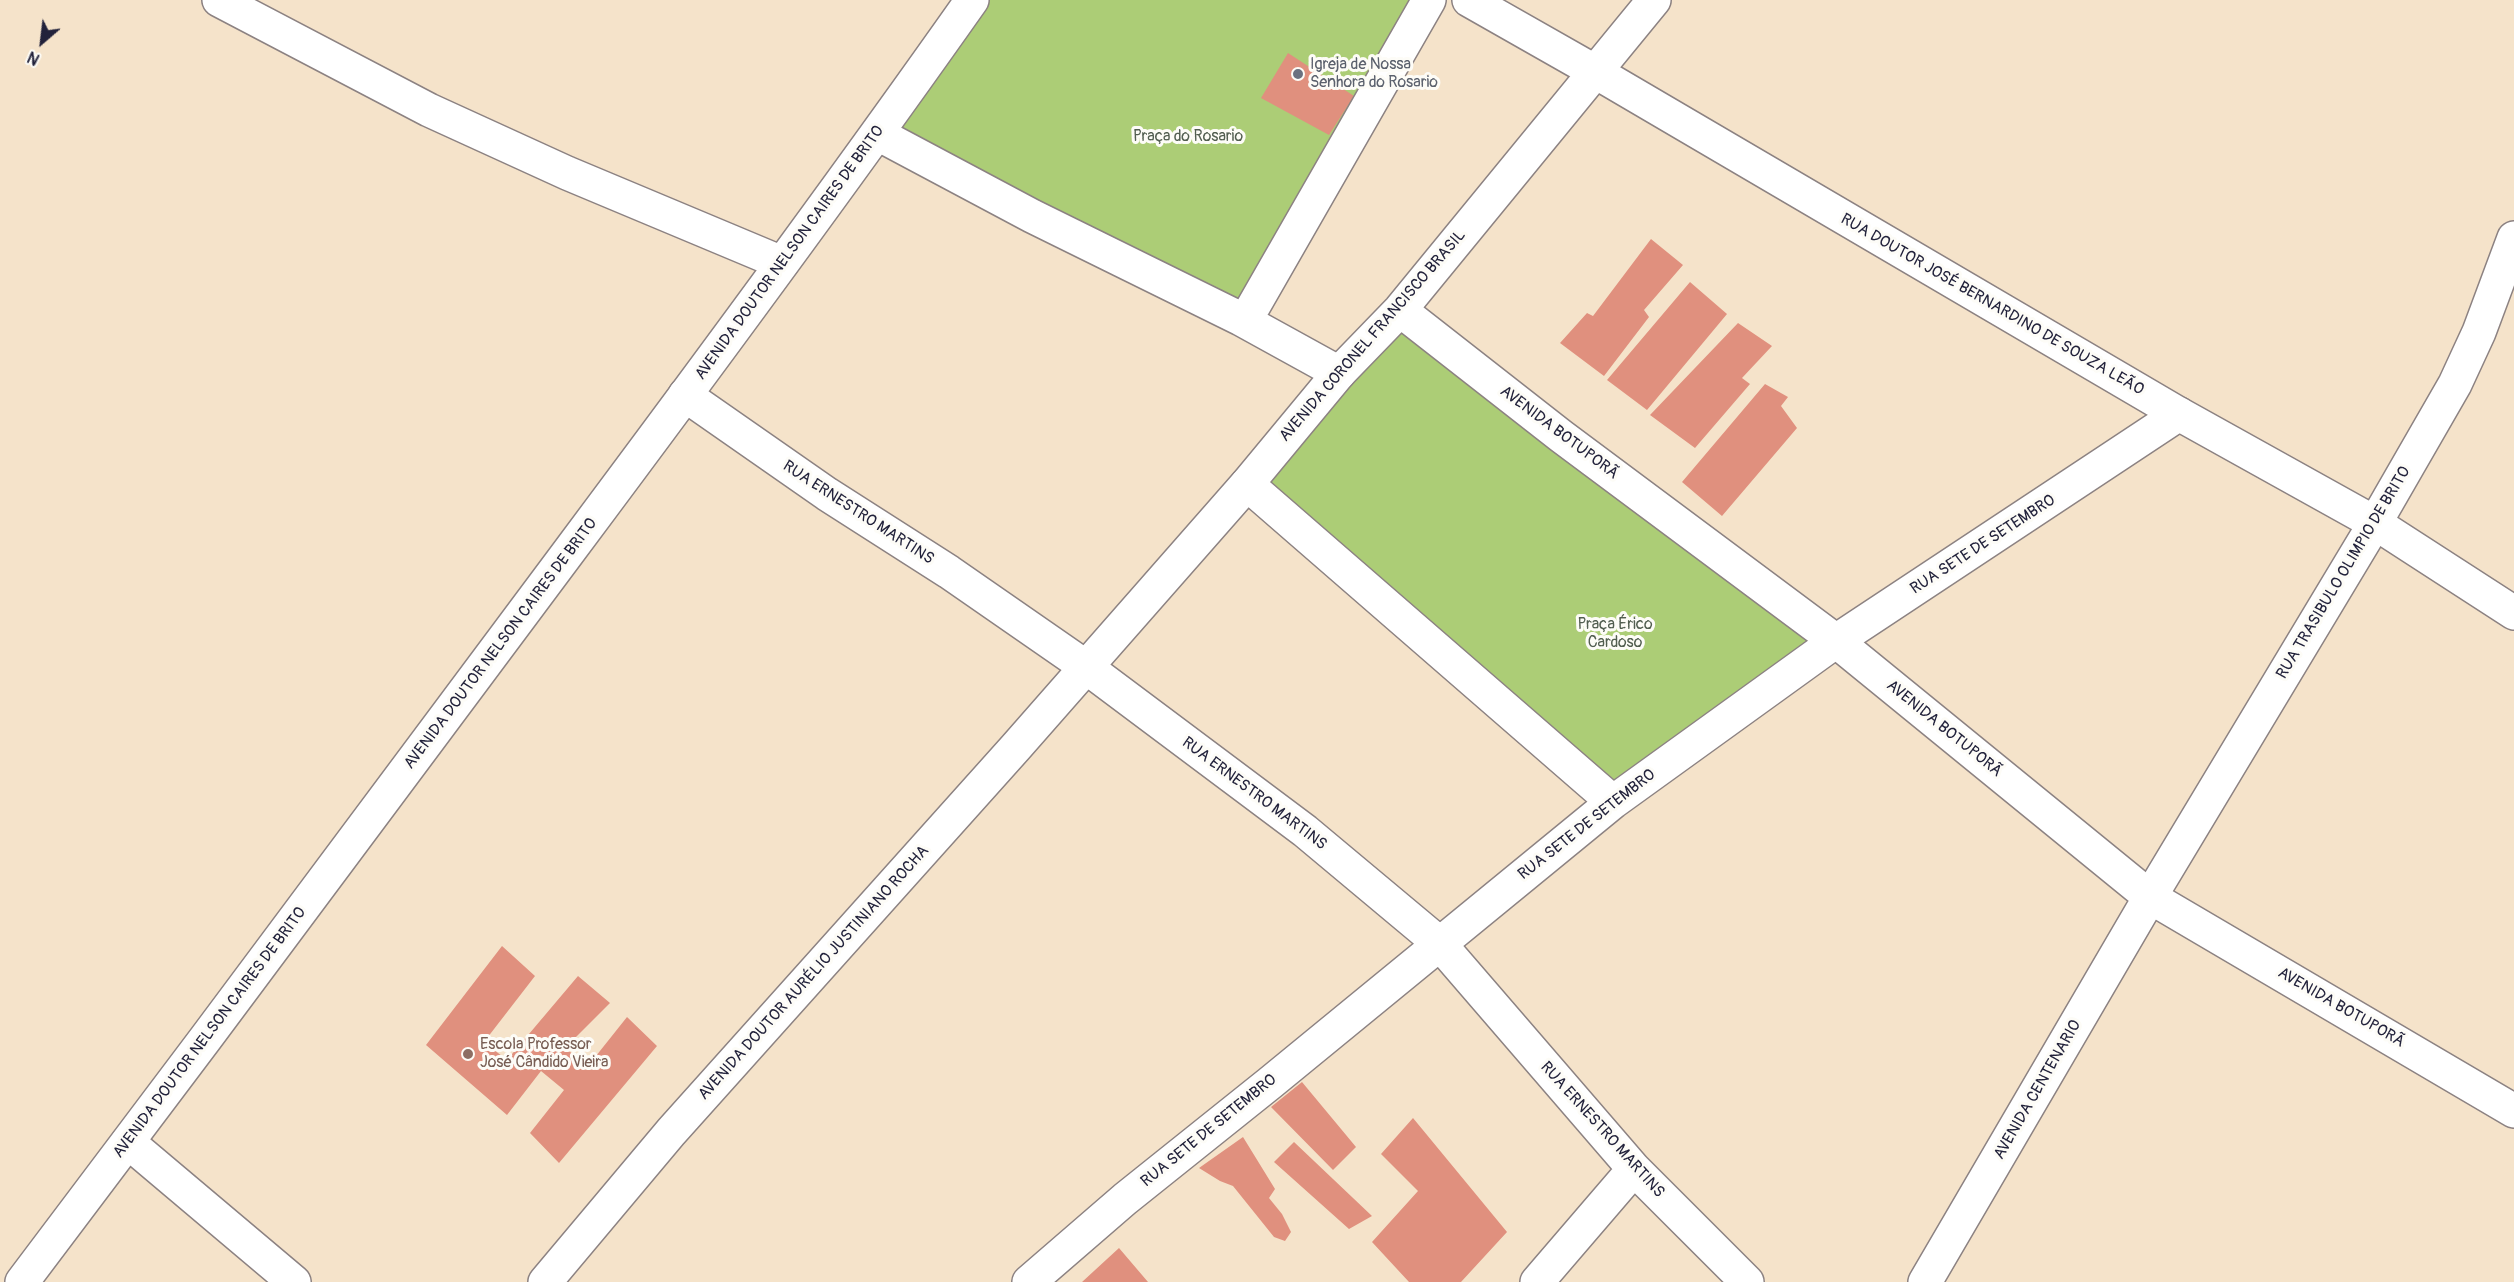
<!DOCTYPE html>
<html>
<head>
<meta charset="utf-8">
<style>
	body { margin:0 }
	#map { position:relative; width:2514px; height:1282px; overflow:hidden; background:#f5e3ca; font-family:Pangolin,sans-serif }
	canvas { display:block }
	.north { position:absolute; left:12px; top:12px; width:60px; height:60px; -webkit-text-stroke:4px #fdfcf7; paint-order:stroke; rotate:208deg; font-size:16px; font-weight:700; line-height:24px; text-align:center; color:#22223b }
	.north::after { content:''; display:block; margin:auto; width:21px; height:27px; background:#22223b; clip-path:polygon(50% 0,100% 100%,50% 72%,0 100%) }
</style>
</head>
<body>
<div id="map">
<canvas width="2514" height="1282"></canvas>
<div class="north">N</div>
</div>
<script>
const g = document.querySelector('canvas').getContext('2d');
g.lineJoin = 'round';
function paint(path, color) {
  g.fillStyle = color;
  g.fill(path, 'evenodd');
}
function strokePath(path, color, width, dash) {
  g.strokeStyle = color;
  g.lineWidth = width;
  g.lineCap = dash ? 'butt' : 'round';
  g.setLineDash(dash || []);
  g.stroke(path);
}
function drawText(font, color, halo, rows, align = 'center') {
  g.font = font + ' Pangolin,sans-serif';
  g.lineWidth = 6;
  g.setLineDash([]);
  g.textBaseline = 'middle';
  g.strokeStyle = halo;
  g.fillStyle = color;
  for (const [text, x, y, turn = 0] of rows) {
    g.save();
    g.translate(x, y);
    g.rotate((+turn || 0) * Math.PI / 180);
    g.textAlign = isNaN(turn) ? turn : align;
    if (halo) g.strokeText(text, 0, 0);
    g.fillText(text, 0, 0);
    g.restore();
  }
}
paint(new Path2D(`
	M975 0H1429L1241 319 881 136Z
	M1400 310 1836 641 1613 802 1247 484Z`), '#accd76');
paint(new Path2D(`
	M1288 53 1354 96 1329 135 1261 98Z
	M1651 239 1683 265 1644 310 1649 317 1604 376 1560 343 1587 313 1593 316Z
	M1690 282 1727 314 1647 410 1607 380Z
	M1738 323 1772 346 1742 378 1750 384 1695 448 1650 415Z
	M1765 384 1788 397 1781 406 1797 428 1722 516 1682 482Z
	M502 946 535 976 484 1042 507 1060 578 976 610 1003 565 1048 588 1066 627 1017 657 1046 559 1163 530 1133 564 1090 541 1071 507 1115 426 1045Z
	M1302 1082 1356 1147 1333 1170 1271 1107Z
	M1413 1118 1507 1232 1461 1282H1409L1372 1242 1418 1191 1381 1154Z
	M1243 1137 1275 1189 1269 1198 1282 1214 1291 1232 1285 1241 1274 1237 1233 1186 1220 1181 1199 1168Z
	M1294 1142 1372 1216 1349 1229 1274 1162Z
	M1119 1248 1148 1282H1082Z`), '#e0907e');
const street = new Path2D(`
	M219 0 429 110 567 173 782 263
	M878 134 1032 216 1241 319 1339 373
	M1245 321 1429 0
	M685 395 827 494 949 572 1086 667 1305 831 1439 943 1634 1169 1747 1282
	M1247 484 1613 802
	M2150 897 2375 523 2455 384 2479 332 2514 238
	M128 1142 294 1282
	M1029 1282 1125 1199 1270 1083 1613 802 1836 641 2179 414
	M1537 1282 1634 1169`);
const secondary = new Path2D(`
	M1469 0 1594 71 2179 414 2375 523 2514 613
	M1400 310 1561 436 1836 641 2150 897 2514 1111
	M22 1282C206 1039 388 795 570 550 706 368 841 186 972 0
	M545 1282 671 1132 1016 747 1247 484 1339 373 1400 310 1654 0
	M1925 1282 2150 897`);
strokePath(street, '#8c8282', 36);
strokePath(secondary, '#8c8282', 36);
strokePath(street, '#fff', 33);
strokePath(secondary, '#fff', 33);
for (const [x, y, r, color] of [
	[1298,74,6,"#6b7280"],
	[468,1054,6,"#8d6e63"]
]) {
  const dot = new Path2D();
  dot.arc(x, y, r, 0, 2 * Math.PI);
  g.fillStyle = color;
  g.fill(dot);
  strokePath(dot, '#fdfcf7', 2);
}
drawText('16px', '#5b616d', '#fdfcf7', [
	["Igreja de Nossa",1310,65],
	["Senhora do Rosario",1310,83]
], 'left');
drawText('16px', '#525e50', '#fdfcf7', [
	["Praça do Rosario",1188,137],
	["Praça Érico",1615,625],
	["Cardoso",1615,643]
]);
drawText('16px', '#22223b', '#fdfcf7', [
	["AVENIDA DOUTOR NELSON CAIRES DE BRITO",790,253,-54],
	["RUA DOUTOR JOSÉ BERNARDINO DE SOUZA LEÃO",1992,305,30],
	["AVENIDA CORONEL FRANCISCO BRASIL",1373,336,-49],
	["AVENIDA BOTUPORÃ",1559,433,37],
	["RUA ERNESTRO MARTINS",858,513,33],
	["RUA SETE DE SETEMBRO",1983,545,-33],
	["RUA TRASIBULO OLIMPIO DE BRITO",2344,573,-59],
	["AVENIDA DOUTOR NELSON CAIRES DE BRITO",501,644,-53],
	["AVENIDA BOTUPORÃ",1944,729,39],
	["RUA ERNESTRO MARTINS",1254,794,37],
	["RUA SETE DE SETEMBRO",1587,825,-38],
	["AVENIDA DOUTOR AURÉLIO JUSTINIANO ROCHA",814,973,-48],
	["AVENIDA BOTUPORÃ",2341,1008,30],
	["AVENIDA DOUTOR NELSON CAIRES DE BRITO",210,1033,-53],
	["AVENIDA CENTENARIO",2038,1090,-60],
	["RUA ERNESTRO MARTINS",1602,1130,48],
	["RUA SETE DE SETEMBRO",1209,1131,-39]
]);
drawText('16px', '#785e54', '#fdfcf7', [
	["Escola Professor",480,1045],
	["José Cândido Vieira",480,1063]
], 'left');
</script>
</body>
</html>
